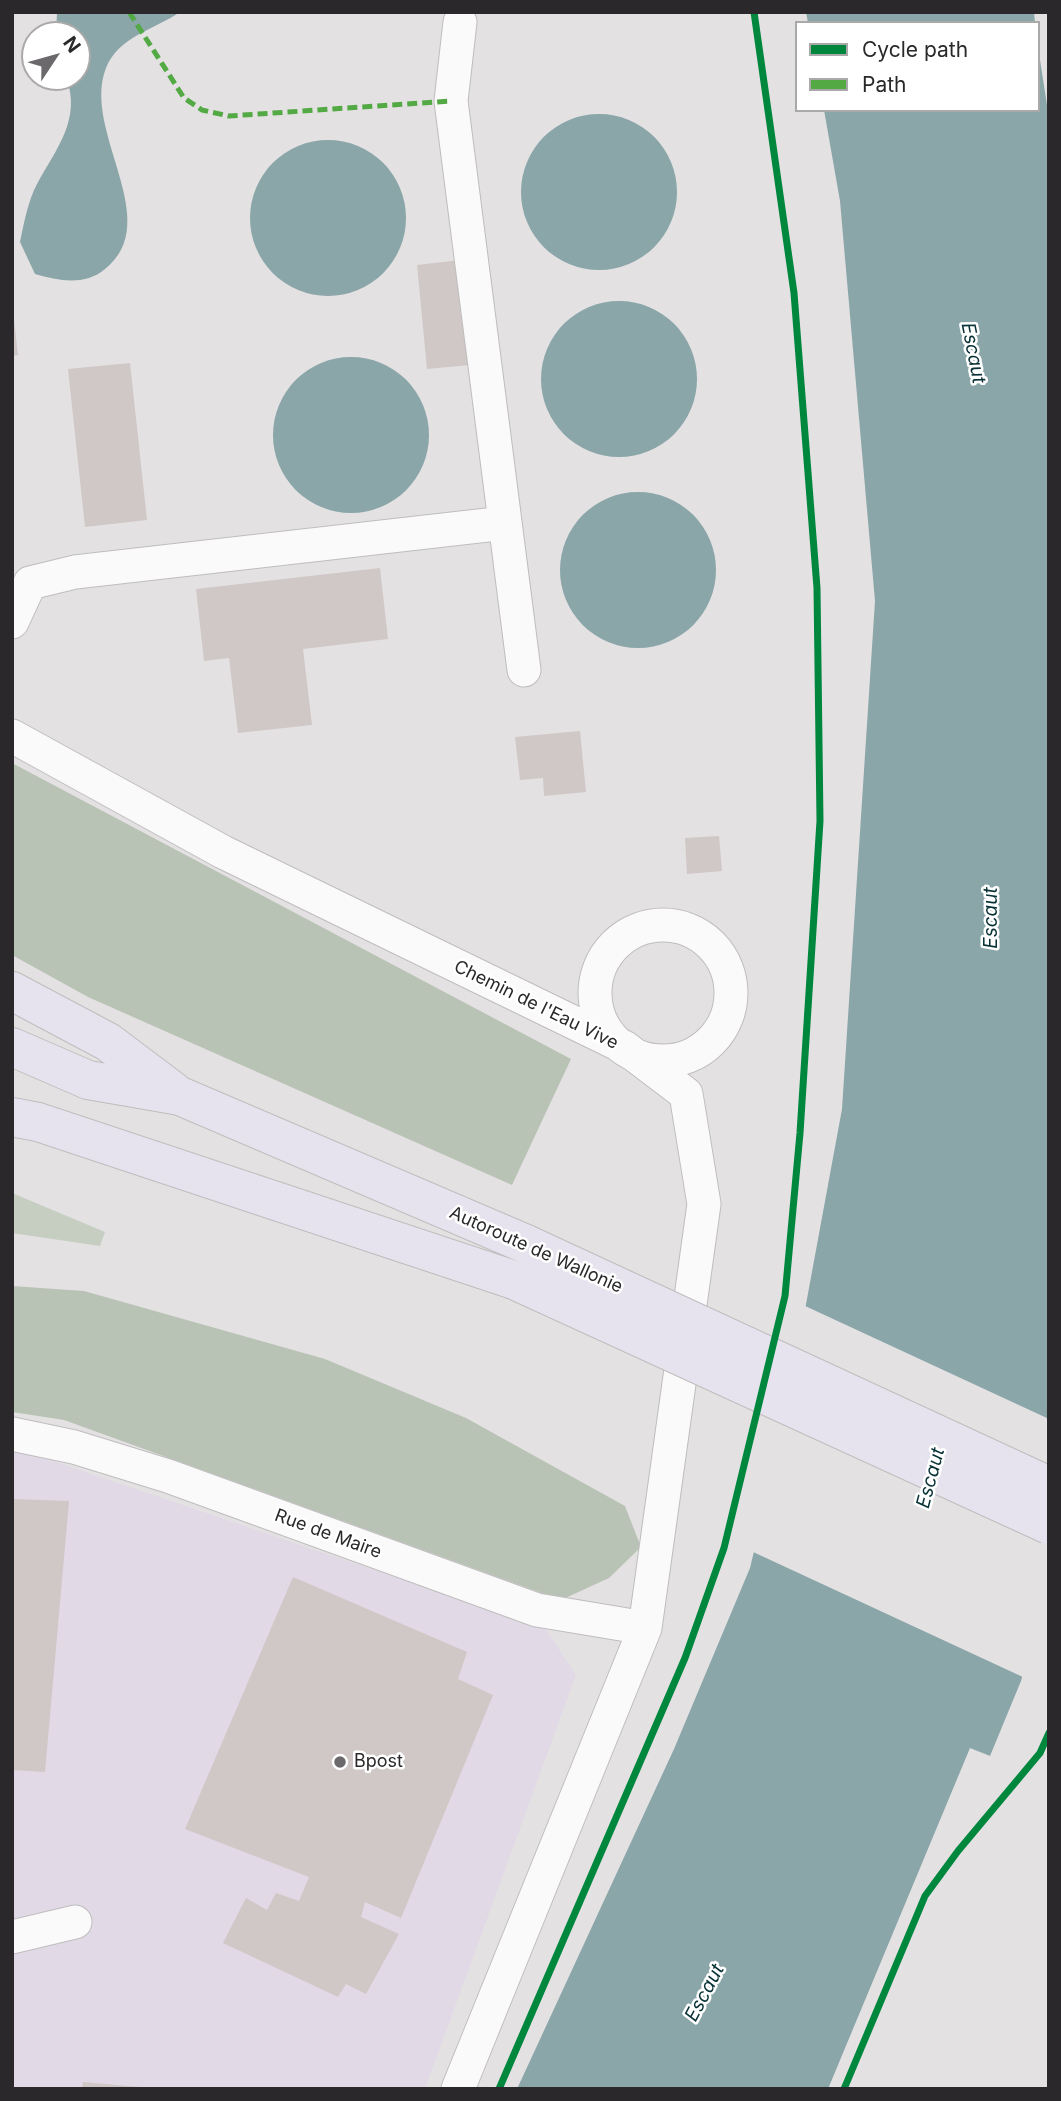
<!DOCTYPE html>
<html>
<head>
<meta charset="utf-8">
<style>
	body { margin:0 }
	#map { position:relative; width:1061px; height:2101px; overflow:hidden; background:#e4e1e3; font-family:Inter,sans-serif }
	canvas { display:block }
	.frame { position:absolute; inset:0; border:14px solid #2a282a; pointer-events:none }
	.legend { position:absolute; left:795px; top:21px; width:245px; height:91px; box-sizing:border-box; background:#fff; border:2px solid #aaa9aa; margin:0; padding:9px 12px; list-style:none; font-size:21px; color:#2a282a }
	.legend li { display:flex; align-items:center; gap:14px; height:35px }
	.legend b { width:35px; border:2px solid #aaa9aa }
	.north { position:absolute; left:21px; top:21px; width:70px; height:70px; box-sizing:border-box; background:#fff; border:2px solid #aaa9aa; border-radius:50%; rotate:54deg; font-size:19px; font-weight:700; line-height:28px; text-align:center; color:#2a282a }
	.north::after { content:''; display:block; margin:auto; width:24px; height:32px; background:#6b696b; clip-path:polygon(50% 0,100% 100%,50% 72%,0 100%) }
</style>
</head>
<body>
<div id="map">
<canvas width="1061" height="2101"></canvas>
<div class="frame"></div>
<ul class="legend">
<li><b style="height:9px;background:#00873e"></b>Cycle path</li>
<li><b style="height:9px;background:#53aa44"></b>Path</li>
</ul>
<div class="north">N</div>
</div>
<script>
const g = document.querySelector('canvas').getContext('2d');
g.lineJoin = 'round';
function paint(path, color) {
  g.fillStyle = color;
  g.fill(path, 'evenodd');
}
function strokePath(path, color, width, dash) {
  g.strokeStyle = color;
  g.lineWidth = width;
  g.lineCap = dash ? 'butt' : 'round';
  g.setLineDash(dash || []);
  g.stroke(path);
}
function drawText(font, color, halo, rows, align = 'center') {
  g.font = font + ' Inter,sans-serif';
  g.lineWidth = 5;
  g.setLineDash([]);
  g.textBaseline = 'middle';
  g.strokeStyle = halo;
  g.fillStyle = color;
  for (const [text, x, y, turn = 0] of rows) {
    g.save();
    g.translate(x, y);
    g.rotate((+turn || 0) * Math.PI / 180);
    g.textAlign = isNaN(turn) ? turn : align;
    if (halo) g.strokeText(text, 0, 0);
    g.fillText(text, 0, 0);
    g.restore();
  }
}
paint(new Path2D(`
	M12 1447 545 1628 576 1675 425 2089H12Z`), '#e1d9e5');
paint(new Path2D(`
	M12 1193 105 1232 100 1246 12 1233Z`), '#c5cec1');
paint(new Path2D(`
	M12 763 571 1059 512 1185 88 997 12 955Z
	M12 1286 84 1291 325 1359 466 1418 625 1506 641 1547 609 1578 561 1600 64 1420 12 1412Z`), '#b9c3b5');
paint(new Path2D(`
	M57 12H180C154 30 119 36 106 68 81 131 166 221 105 269 85 286 59 281 35 274L20 242C24 223 28 201 37 184 56 149 82 119 66 77H77V35H56Z
	M806 12H1034L1035 23H808Z
	M1038 47 1049 118V1575L1021 1681 990 1756 970 1748 828 2089H517L674 1749 750 1568 783 1429 842 1109 875 601 840 201 824 110H1038Z
	M521 192a78 78 0 1 1 156 0a78 78 0 1 1-156 0Z
	M250 218a78 78 0 1 1 156 0a78 78 0 1 1-156 0Z
	M541 379a78 78 0 1 1 156 0a78 78 0 1 1-156 0Z
	M273 435a78 78 0 1 1 156 0a78 78 0 1 1-156 0Z
	M560 570a78 78 0 1 1 156 0a78 78 0 1 1-156 0Z`), '#8aa6a9');
paint(new Path2D(`
	M803 1305 1049 1419V1589L1025 1678 751 1551 780 1429Z`), '#e4e1e3');
paint(new Path2D(`
	M460 260 470 365 427 369 417 265Z
	M14 319 18 355 12 356V320Z
	M130 363 147 520 85 527 68 369Z
	M380 568 388 639 303 649 312 725 238 733 229 658 204 661 196 589Z
	M580 731 586 792 544 796 543 778 520 780 515 737Z
	M719 836 722 871 687 874 685 838Z
	M12 1499 69 1501 45 1772 12 1770Z
	M293 1577 467 1652 458 1679 493 1695 401 1918 365 1902 361 1917 399 1934 366 1994 346 1984 338 1997 223 1943 246 1898 267 1910 276 1893 299 1901 309 1877 185 1829Z
	M83 2082 140 2087V2089H82Z`), '#d0c7c7');
const minor = new Path2D(`
	M460 22 451 101 524 670
	M12 622 30 583 75 572 505 523
	M12 736 223 852 624 1047 686 1094 704 1204 645 1628 458 2089
	M595 993a68 68 0 1 1 136 0a68 68 0 1 1-136 0Z
	M12 1434 74 1447 168 1476 537 1610 645 1628
	M12 1937 75 1922`);
const highway = new Path2D(`
	M12 991 108 1042 173 1091
	M12 1047 88 1080 180 1096 526 1244
	M12 1117 38 1122 514 1280`);
strokePath(minor, '#bfbdbe', 35);
strokePath(highway, '#bfbdbe', 40);
strokePath(minor, '#fbfafb', 33);
strokePath(highway, '#e7e3ee', 38);
const highwayBridge = new Path2D(`
	M526 1244 1049 1486
	M514 1280 1049 1525`);
strokePath(highwayBridge, '#bfbdbe', 40, []);
strokePath(highwayBridge, '#e7e3ee', 38);
strokePath(new Path2D(`
	M129 12 184 98 202 110 229 116 451 101`), '#53aa44', 5, [10, 5]);
strokePath(new Path2D(`
	M499 2089 685 1658 724 1548 785 1296 800 1133 820 821 817 588 794 293 754 12
	M844 2089 925 1896 958 1851 1040 1753 1049 1733`), '#00873e', 7);
for (const [x, y, r, color] of [
	[340,1762,7,"#6b696b"]
]) {
  const dot = new Path2D();
  dot.arc(x, y, r, 0, 2 * Math.PI);
  g.fillStyle = color;
  g.fill(dot);
  strokePath(dot, '#fff', 2.5);
}
drawText('18px', '#2a282a', '#fff', [
	["Chemin de l'Eau Vive",536,1005,26],
	["Autoroute de Wallonie",536,1250,24],
	["Rue de Maire",328,1534,20]
]);
drawText('18px', '#2a282a', '#fff', [
	["Bpost",354,1762]
], 'left');
drawText('italic 19px', '#083236', '#fff', [
	["Escaut",973,353,79],
	["Escaut",991,918,-90],
	["Escaut",931,1478,-75],
	["Escaut",705,1993,-62]
]);
</script>
</body>
</html>
